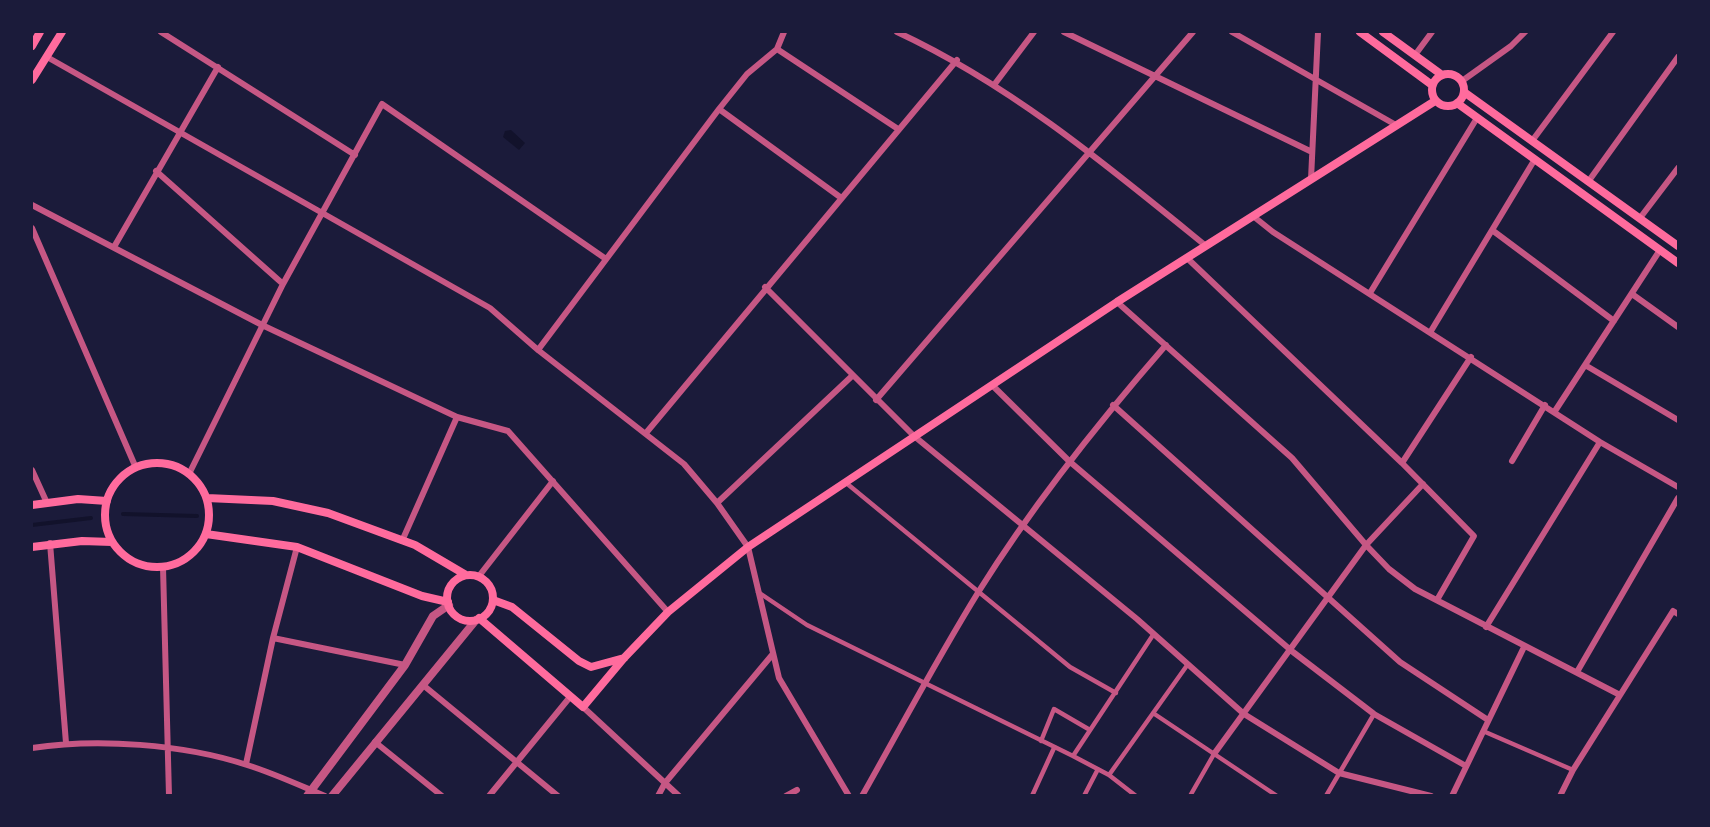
<!DOCTYPE html>
<html>
<head>
<meta charset="utf-8">
<style>
	body { margin:0 }
	#map { position:relative; width:1710px; height:827px; overflow:hidden; background:#1b1b3a; font-family:Karla,sans-serif }
	canvas { display:block }
	.frame { position:absolute; inset:0; border:33px solid #1b1b3a; pointer-events:none }
</style>
</head>
<body>
<div id="map">
<canvas width="1710" height="827"></canvas>
<div class="frame"></div>
</div>
<script>
const g = document.querySelector('canvas').getContext('2d');
g.lineJoin = 'round';
function paint(path, color) {
  g.fillStyle = color;
  g.fill(path, 'evenodd');
}
function strokePath(path, color, width, dash) {
  g.strokeStyle = color;
  g.lineWidth = width;
  g.lineCap = dash ? 'butt' : 'round';
  g.setLineDash(dash || []);
  g.stroke(path);
}
paint(new Path2D(`
	M511 130 525 143 519 150 503 137 505 131Z`), '#12122b');
strokePath(new Path2D(`
	M123 514 197 516
	M32 525 91 518`), '#12122b', 4);
strokePath(new Path2D(`
	M845 482 1070 667 1116 693
	M758 592 807 625 1073 756 1109 775 1136 796
	M1153 713 1277 796
	M1483 731 1573 770
	M1041 741 1054 709 1090 730
	M1073 756 1153 635
	M1109 775 1188 664
	M1032 796 1054 748
	M1084 796 1098 769
	M1190 796 1214 754
	M1326 796 1374 714`), '#c65784', 4.5);
strokePath(new Path2D(`
	M161 32 355 155
	M897 32C1011 85 1109 167 1206 246
	M1064 32 1312 152
	M1232 32 1396 125
	M777 49 898 129
	M1415 55 1432 32
	M47 57 490 308 538 350 684 464 717 503 748 547 779 678 849 796
	M1462 81 1511 46 1525 32
	M994 85 1034 32
	M719 109 840 197
	M1532 141 1613 32
	M156 171 283 284
	M1311 179 1318 32
	M1588 182 1678 57
	M32 205 262 325 457 417 508 431 668 612
	M1253 216 1273 232 1600 442 1678 487
	M1640 218 1678 168
	M32 228 136 468
	M1492 230 1614 321
	M114 247 218 67
	M1187 258 1402 463 1474 536 1437 600
	M765 287 914 436 1137 619 1244 714 1339 773 1431 796
	M1370 293 1477 118
	M1632 294 1678 327
	M1117 302 1292 458 1366 545 1389 569 1415 589 1620 695
	M1431 331 1535 159
	M538 350 719 109 747 74 777 49 784 32
	M1585 365 1678 420
	M992 385 1069 461 1293 652 1374 714 1466 766
	M876 400 1193 32
	M1113 405 1400 662 1488 720
	M1555 411 1660 250
	M646 433 957 60
	M1512 461 1545 405
	M1402 463 1471 357
	M32 470 47 503
	M189 474 283 284 382 104 606 259
	M717 503 852 376
	M402 541 457 417
	M50 543 66 743
	M163 567 169 796
	M479 576 553 481
	M1486 627 1600 442
	M273 638 405 665
	M1577 672 1678 498
	M423 685 558 796
	M583 707 679 796
	M375 742 442 796
	M32 748C97 738 183 744 247 765 273 773 299 785 325 796
	M1214 754 1366 545 1423 484
	M246 764 273 638 297 547
	M489 796 570 697
	M658 796 665 783 772 655
	M786 796 797 790
	M862 796C901 727 938 657 979 591 1034 503 1098 423 1166 345
	M1452 796 1524 647
	M1560 796 1573 770 1673 611 1678 614`), '#c65784', 6);
strokePath(new Path2D(`
	M307 796 405 665 433 616 449 605
	M332 796 476 620`), '#c65784', 8);
strokePath(new Path2D(`
	M1360 32 1432 85
	M1383 32 1442 75
	M32 46 40 32
	M1432 90a16 16 0 1 1 32 0a16 16 0 1 1-32 0Z
	M32 80 62 32
	M1464 92 1678 246
	M1457 103 1678 263
	M105 515a52 52 0 1 1 104 0a52 52 0 1 1-104 0Z
	M207 498 273 501 328 513 415 545 466 575
	M32 505 78 499 107 501
	M206 534 297 547 422 596 448 602
	M32 547 82 541 112 542
	M447 598a23 23 0 1 1 46 0a23 23 0 1 1-46 0Z
	M493 600 512 607 579 661 591 667 624 658
	M479 618 583 707 624 658 668 612 748 547 1117 302 1435 101`), '#ff6b9d', 8);
</script>
</body>
</html>
